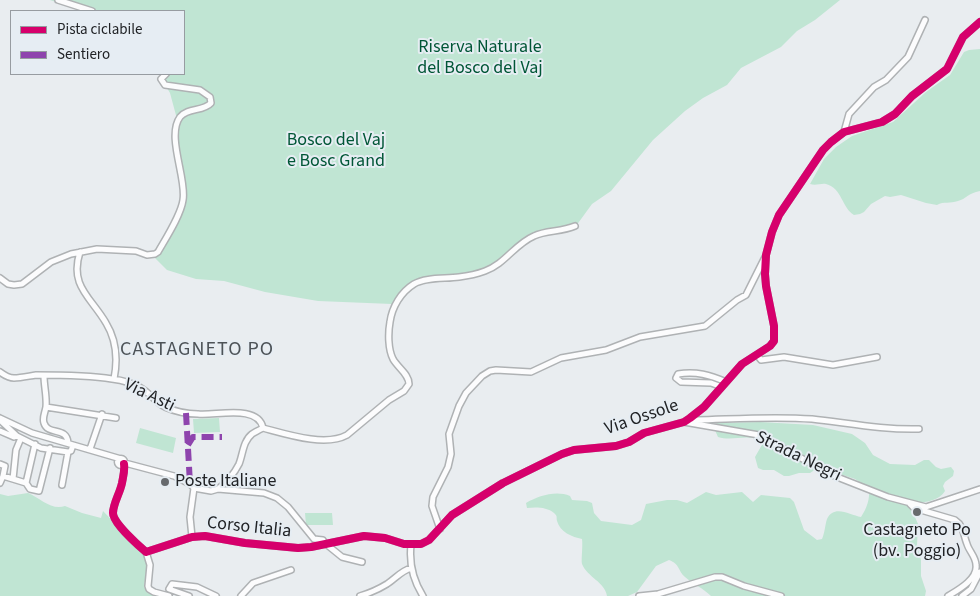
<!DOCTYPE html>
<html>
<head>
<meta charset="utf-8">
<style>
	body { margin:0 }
	#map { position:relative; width:980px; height:596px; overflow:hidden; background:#e9edf0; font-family:"Source Sans 3",sans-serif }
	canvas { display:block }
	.legend { position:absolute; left:10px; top:10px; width:175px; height:65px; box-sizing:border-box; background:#e6edf3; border:1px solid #979ca1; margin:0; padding:6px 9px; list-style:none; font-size:15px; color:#212326 }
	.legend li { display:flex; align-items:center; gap:10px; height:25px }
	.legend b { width:25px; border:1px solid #979ca1 }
</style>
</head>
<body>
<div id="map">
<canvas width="980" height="596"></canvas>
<ul class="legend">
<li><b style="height:6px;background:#d6006c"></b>Pista ciclabile</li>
<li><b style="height:6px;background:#8e44ad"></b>Sentiero</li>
</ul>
</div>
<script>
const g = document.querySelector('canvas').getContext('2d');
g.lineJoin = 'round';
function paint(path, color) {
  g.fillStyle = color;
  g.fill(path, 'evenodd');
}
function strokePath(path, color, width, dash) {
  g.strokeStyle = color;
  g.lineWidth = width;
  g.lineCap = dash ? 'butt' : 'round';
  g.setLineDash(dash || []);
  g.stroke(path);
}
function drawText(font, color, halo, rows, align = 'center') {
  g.font = font + ' "Source Sans 3",sans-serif';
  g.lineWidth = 4;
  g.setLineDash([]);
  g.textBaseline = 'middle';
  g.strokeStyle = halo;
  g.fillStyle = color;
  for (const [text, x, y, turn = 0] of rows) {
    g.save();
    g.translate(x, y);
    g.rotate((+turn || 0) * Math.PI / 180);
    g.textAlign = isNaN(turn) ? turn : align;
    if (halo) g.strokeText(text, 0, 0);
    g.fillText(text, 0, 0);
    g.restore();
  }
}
paint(new Path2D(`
	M50 0H840L815 20 797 31 781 47 741 68 727 85 703 98 685 111 653 140 611 191 592 204 576 226 526 236 511 251 485 270 456 276 413 281 402 291 392 304 318 301 265 292 224 281 196 279 167 270 152 255 176 215 182 192 180 172 173 149 177 119 170 93 160 76 161 74H184V11H82Z
	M980 49V191C968 193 966 199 958 201 950 204 944 201 937 205L926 203 901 195 890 197 885 196 871 204 864 212 860 214 854 215C842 208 842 188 826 184 821 183 816 186 810 184L824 159 836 147 852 136 893 122 926 92 950 75 964 52 969 50Z
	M219 418 220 432 194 433 193 419Z
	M760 422 813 425 852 434 865 443 873 455 890 464 915 465 924 460H929L936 467 941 469 951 467 954 471 953 476 945 482 943 486 945 491C940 500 927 502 917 503L912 510 918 524 917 545 921 560V576L926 591 925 596H711C703 588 693 584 685 577 678 571 680 564 669 560L656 566 637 592 628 596H607C605 582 587 577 582 564 581 560 583 546 582 539 572 537 560 532 557 521 556 516 558 517 554 513 547 507 536 507 527 508L526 503C538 496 556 490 570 496L572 500 587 501 592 503 594 513 601 521 632 525 641 520 646 504 667 500H677L687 503 706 492 716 495 742 492 753 502 761 495 790 498 794 502 804 530 817 540 822 539C825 532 825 525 827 519 834 504 850 515 861 517 867 508 870 499 869 488L855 479 819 467 810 473H799L789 476H784L774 470H763L758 468 755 457 763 443C750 432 734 442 718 437L714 428 717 423Z
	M140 428 176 438 173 453 136 443Z
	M28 493C40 498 52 511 65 506L82 513 101 518 103 511 145 555 147 565 144 587 147 591 157 596H0V494L8 496Z
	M305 513H332L333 525H306Z`), '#c0e5d3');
const minor = new Path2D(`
	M58 0 92 11
	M844 132 849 114 874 87 886 80 908 57 925 20
	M80 252C69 286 91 297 106 323 117 341 118 359 114 379
	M0 278 8 284 14 285 22 284 51 262 71 254 97 249 136 251 147 255 155 254 158 252C166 238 181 215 183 200 187 179 166 136 180 117 188 107 203 112 211 103L210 97 200 90 165 85 161 79 166 74
	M757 355 761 360 784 357 833 365 877 357
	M0 372C4 375 9 378 14 378 21 378 29 376 36 375 61 375 88 375 112 379 122 380 136 384 144 390 151 395 157 403 165 407 174 411 188 414 198 414 216 416 258 404 263 428
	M44 376C44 386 47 397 46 407 45 413 42 418 44 423 48 436 67 426 68 443
	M722 387 711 383 681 382 676 378 678 374C696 371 710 375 726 382
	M46 407 116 418
	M0 418 32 433 121 459
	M690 418 696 420C735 419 773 416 812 419 848 423 883 430 919 429
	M0 420 17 436 41 448 68 452 71 451 73 445
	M684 422 759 435 832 475 888 497 926 507 980 489
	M263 428C286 434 325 447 347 435L389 400 404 391 409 384C409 374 398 368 393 359 388 349 388 333 390 322 392 307 401 292 414 284 426 277 445 279 459 277 467 276 477 274 485 271 505 264 515 244 534 236 546 230 561 232 575 226
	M0 431 14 437 16 436
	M90 449 102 414
	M117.5 462a3.5 3.5 0 1 1 7 0a3.5 3.5 0 1 1-7 0Z
	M125 463 174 476 190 484 194 488 211 491 218 489 264 493 277 498 288 507 314 539 323 540 325 544
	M0 464 5 466 3 476
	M124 464C125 471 123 477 122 483 120 493 113 504 113 513 113 523 139 546 146 552L192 537 205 536 245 543 298 548 311 547 364 536 385 538 404 544H421L429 540 452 515 503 483 562 454 574 450 616 446 629 442 644 433 684 422 690 418 704 407 742 364 770 346 774 341V326L766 286 765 274 766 255 772 232 779 215 823 150 831 142 844 132 882 122 895 114 912 96 947 69 963 37 980 22
	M13 479 16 450 21 438
	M0 483 3 476 26 483 30 489 39 491 50 448
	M26 483 35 444
	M62 485 68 452
	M218 489C227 482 234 474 239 464 243 454 243 441 252 434 255 432 259 430 263 428
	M910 504 914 508 955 520C964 526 963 534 967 544 969 551 976 557 976 565 978 579 958 590 948 596
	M440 529 432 506 433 497 448 467 451 454 449 434 459 406 466 393 482 376 490 371 496 370 531 372 561 358 606 350 640 337 705 326 737 300 746 295 765 257
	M192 537 190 517 194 488
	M326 544 342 557 362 562
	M411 545C409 563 413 580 423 596
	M146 552 150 565 148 586 149 589 154 592 169 596
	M189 596 169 589 172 584 197 587 216 596
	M241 596 253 583 291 570
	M360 596C370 593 379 589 387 584 396 578 401 571 411 568
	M639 596 658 594 715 577H722L744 586 781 596
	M962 596 971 589 980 572`);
strokePath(minor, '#afb2b4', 8);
strokePath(minor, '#fcfcfd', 5);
strokePath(new Path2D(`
	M186 413 190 484
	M188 445 193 437H222`), '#8e44ad', 6, [12, 6]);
strokePath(new Path2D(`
	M124 464C125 471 123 477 122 483 120 493 113 504 113 513 113 523 139 546 146 552L192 537 205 536 245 543 298 548 311 547 364 536 385 538 404 544H421L429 540 452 515 503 483 562 454 574 450 616 446 629 442 644 433 684 422 690 418 704 407 742 364 770 346 774 341V326L766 286 765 274 766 255 772 232 779 215 823 150 831 142 844 132 882 122 895 114 912 96 947 69 963 37 980 22`), '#d6006c', 8);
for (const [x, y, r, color] of [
	[165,482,5,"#676a6d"],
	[917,512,5,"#676a6d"]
]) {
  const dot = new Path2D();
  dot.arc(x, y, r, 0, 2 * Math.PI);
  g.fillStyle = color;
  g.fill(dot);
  strokePath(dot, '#e6edf3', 2);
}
drawText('18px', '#005636', '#e6edf3', [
	["Riserva Naturale",480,48],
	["del Bosco del Vaj",480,69],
	["Bosco del Vaj",336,141],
	["e Bosc Grand",336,162]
]);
drawText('18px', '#212326', '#e6edf3', [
	["Via Asti",149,396,26],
	["Via Ossole",642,418,-19],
	["Strada Negri",798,457,26],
	["Corso Italia",249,528,6]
]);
drawText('18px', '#212326', '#e6edf3', [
	["Poste Italiane",175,482],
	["Castagneto Po",917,531,"center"],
	["(bv. Poggio)",917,552,"center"]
], 'left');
g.letterSpacing = '1px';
drawText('20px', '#4d5358', '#e6edf3', [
	["CASTAGNETO PO",197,351]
]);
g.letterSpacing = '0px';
</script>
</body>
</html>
